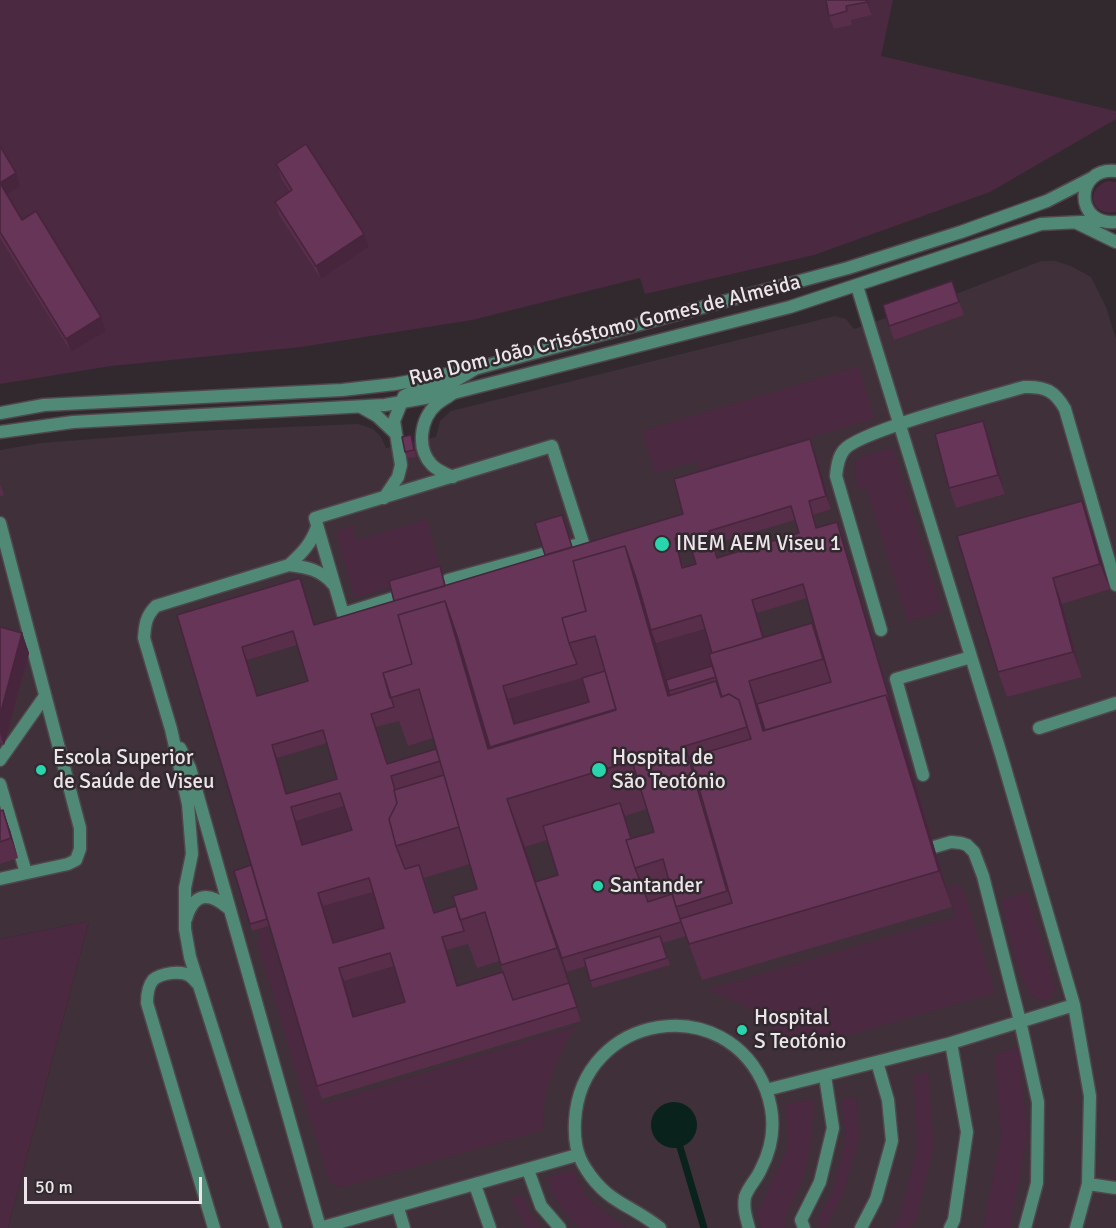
<!DOCTYPE html>
<html>
<head>
<meta charset="utf-8">
<style>
	body { margin:0 }
	#map { position:relative; width:1116px; height:1228px; overflow:hidden; background:#32292f; font-family:Signika,sans-serif }
	canvas { display:block }
	.scale { position:absolute; left:24px; top:1177px; width:178px; height:27px; box-sizing:border-box; border:3px solid #ebe5e9; border-top:0; padding-left:8px; font-size:18px; line-height:21px; white-space:nowrap; color:#ebe5e9; -webkit-text-stroke:4px #32292f; paint-order:stroke }
</style>
</head>
<body>
<div id="map">
<canvas width="1116" height="1228"></canvas>
<div class="scale">50 m</div>
</div>
<script>
const g = document.querySelector('canvas').getContext('2d');
g.lineJoin = 'round';
function paint(path, color) {
  g.fillStyle = color;
  g.fill(path, 'evenodd');
}
function strokePath(path, color, width, dash) {
  g.strokeStyle = color;
  g.lineWidth = width;
  g.lineCap = dash ? 'butt' : 'round';
  g.setLineDash(dash || []);
  g.stroke(path);
}
function drawText(font, color, halo, rows, align = 'center') {
  g.font = font + ' Signika,sans-serif';
  g.lineWidth = 5;
  g.setLineDash([]);
  g.textBaseline = 'middle';
  g.strokeStyle = halo;
  g.fillStyle = color;
  for (const [text, x, y, turn = 0] of rows) {
    g.save();
    g.translate(x, y);
    g.rotate((+turn || 0) * Math.PI / 180);
    g.textAlign = isNaN(turn) ? turn : align;
    if (halo) g.strokeText(text, 0, 0);
    g.fillText(text, 0, 0);
    g.restore();
  }
}
paint(new Path2D(`
	M1041 261H1055L1071 266 1091 277 1106 307 1116 339V1228H8L89 921 0 939V450L41 443 195 431 358 424 373 429 381 437 386 448 436 437 440 421 451 411 835 316 846 319 854 329 956 294Z`), '#3f3039');
paint(new Path2D(`
	M0 0H893L881 56 1116 111V119L990 192 814 255 645 294 640 278 472 320 301 347 111 366 0 384Z
	M1108 181 1116 182V212C1092 218 1083 189 1108 181Z
	M859 366 874 419 699 470 696 461 655 473 642 431Z
	M893 447 943 611 908 622 866 488 859 490C855 478 852 469 858 458Z
	M427 519 442 573 354 598 336 531 353 526 356 540Z
	M706 628 720 678 671 693 656 643Z
	M583 677 594 716 519 737 508 699Z
	M345 806 356 843 307 858 296 821Z
	M951 885 960 886 965 892 995 993 790 1052C772 1018 741 1001 706 990L955 917 948 887Z
	M374 891 389 941 338 956 323 906Z
	M1027 892 1056 988 1051 997 1044 1001C1036 999 1030 995 1026 987 1014 965 1008 925 1001 900Z
	M89 921 8 1228H0V939Z
	M267 926 323 1104 576 1026C556 1061 541 1088 544 1130L340 1188 329 1181 258 945 259 929Z
	M395 966 410 1015 358 1030 344 981Z
	M1018 1047 1028 1133 1010 1228H983L1001 1136 995 1055Z
	M928 1071 934 1147 916 1219 910 1228H893L901 1212 918 1145 913 1076Z
	M856 1096 859 1137 843 1195 825 1228H822L818 1219 833 1190 846 1137 841 1100Z
	M813 1099C813 1124 811 1150 804 1175 800 1193 784 1208 785 1228H761L757 1213 787 1150 788 1132 785 1104Z
	M573 1170 588 1199 626 1228H580L574 1223 554 1198 548 1177Z
	M523 1195 530 1213 541 1228H526L511 1198Z`), '#4b2940');
paint(new Path2D(`
	M651 1125a23 23 0 1 1 46 0a23 23 0 1 1-46 0Z`), '#09221b');
strokePath(new Path2D(`
	M680 1147 704 1228`), '#09221b', 7);
const service = new Path2D(`
	M857 286 1001 754 1074 1005 1090 1096 1088 1184 1076 1228
	M361 407 377 416 395 433
	M453 477C446 474 438 471 432 465 416 448 420 419 437 404 442 400 448 397 453 393
	M384 498 398 477 401 465 394 421 404 396 412 392 446 386 473 370
	M0 523 80 828V849L76 860 68 864 0 879
	M317 527C311 544 302 553 289 565 307 567 321 570 333 584
	M394 598 343 614 315 518 552 446 583 543 448 580
	M881 630 836 476C837 467 838 457 844 450 859 431 993 396 1024 387 1045 386 1055 391 1065 409L1116 585
	M1039 728 1116 703
	M180 748 190 768 320 1228
	M0 760 45 696
	M923 775 896 679 971 657
	M0 784 26 873
	M934 847 951 842 961 843 967 845 974 852 983 876 1020 1021 1038 1102 1037 1183 1025 1228
	M186 919C194 892 209 892 228 908
	M197 983C195 981 193 978 190 976 181 970 161 973 153 980 148 986 147 996 147 1003L214 1228
	M766 1090 951 1043 1074 1005
	M528 1170 541 1206 560 1228
	M1088 1184 1116 1188
	M475 1185 490 1228
	M398 1208 404 1228
	M276 1228 190 957 185 929V888L192 854 188 804 171 729 144 638C145 624 146 616 156 606L289 565
	M320 1228 577 1155
	M660 1228C632 1205 607 1203 586 1169 576 1154 574 1139 575 1121 581 1013 727 989 766 1090 776 1117 774 1144 761 1169 757 1179 748 1187 745 1197 743 1208 746 1217 749 1228
	M804 1228 801 1220 820 1182 833 1128 825 1076
	M861 1228 876 1199 892 1141 888 1100 877 1062
	M950 1228 954 1220 967 1132 951 1043`);
const tertiary = new Path2D(`
	M1116 171C1074 167 1074 226 1116 222
	M1077 223 1116 242
	M0 413 44 405 342 390 395 384 474 369 848 268 961 232 1047 201 1092 178
	M0 432 73 422 385 405 453 393 790 307 1041 224 1101 221`);
strokePath(service, '#50474d', 15);
strokePath(tertiary, '#50474d', 15);
strokePath(service, '#518977', 12);
strokePath(tertiary, '#518977', 12);
paint(new Path2D(`
	M826 0H868L872 15 851 20 852 25 834 29 829 16Z
	M0 146 20 186 7 195 22 220 101 317 106 331 71 352 0 238Z
	M276 164 364 234 369 247 321 279 279 215 275 202 290 192 281 178Z
	M952 281 964 315 894 340 889 326Z
	M983 421 990 440 1005 494 956 508 949 488Z
	M810 439 831 509 813 515 817 528 837 522 841 535 952 907 702 980 686 936 663 943 670 965 593 988 586 966 567 972 558 947 581 1021 322 1099 317 1086 269 926 252 931 250 924 251 865 177 615 300 578 315 625 394 601 442 573 446 586 683 514ZM795 520 799 533 718 558 714 544ZM691 548 696 564 684 568 679 552ZM807 598 817 634 812 623 764 638 757 613ZM705 629 712 653V666L667 679 656 643ZM297 645 308 681 258 696 247 660ZM582 678 589 702 515 724 508 699ZM399 721 408 746 433 738 436 749 388 764 376 727ZM327 743 337 779 287 794 277 758ZM344 806 352 830 303 845 296 821ZM647 809 654 832 632 839 625 816ZM547 840 558 875 536 881 525 847ZM470 864 477 889 456 906 435 913 424 878ZM373 892 384 928 334 942 323 906ZM468 944 477 968 499 961 503 972 458 986 447 950ZM394 966 405 1002 354 1017 344 981Z
	M413 442 416 457 408 458 405 452Z
	M0 484 4 495 0 497Z
	M1082 501 1091 526 1110 589 1062 604 1082 677 1007 697 998 672Z
	M0 627 22 633 29 653 4 745 0 743Z
	M0 811 10 830 18 858 0 864Z`), '#582e4b');
paint(new Path2D(`
	M866 0H868L872 15Z
	M16 173 20 186 5 196 0 183Z
	M364 234 369 247 321 279 316 266Z
	M101 317 106 331 71 352 66 339Z
	M983 421 990 440 1005 494 998 475Z
	M810 439 815 453 831 509 826 496Z
	M1082 501 1091 526 1110 589 1100 564Z
	M837 522 841 535 952 907 939 871 886 695Z
	M675 538 679 552 687 582 682 568Z
	M625 546 642 594 651 630 656 643 670 691H669L674 705 668 696Z
	M300 578 305 592 319 639 314 625Z
	M1053 578 1062 604 1082 677 1073 652Z
	M752 600 757 613 771 662 766 649Z
	M445 601 462 649 490 747 495 760 488 749Z
	M812 623 826 659 836 695 823 659Z
	M22 633 29 653 4 745 0 733V715Z
	M242 647 247 660 261 709 257 696Z
	M749 681 762 717 772 753 763 731Z
	M503 686 508 699 519 737 514 724Z
	M371 714 376 727 392 778 387 764Z
	M272 745 277 758 291 808 286 794Z
	M507 799 525 847 574 996 581 1021Z
	M620 803 625 816 639 865 635 851Z
	M291 807 296 821 307 858 302 845Z
	M3 810 10 830 18 858 11 838Z
	M318 893 323 906 338 956 333 943Z
	M442 937 447 950 462 999 457 986Z
	M339 968 344 981 358 1030 353 1017Z`), '#47253d');
const building = new Path2D(`
	M826 0H866L867 2 846 6 847 11 829 16Z
	M306 144 364 234 316 266 275 202 292 190 276 164Z
	M0 146 16 173 0 183Z
	M0 183 22 220 36 211 101 317 66 339 0 232Z
	M952 281 959 302 889 326 883 305Z
	M983 421 998 475 949 488 935 434Z
	M411 435 414 450 405 452 402 437Z
	M810 439 826 496 809 501 816 528 837 522 895 718 886 695 765 730 757 704 831 682 817 634 803 584 752 600 763 638 712 653 701 615 651 630 637 581 625 546 573 561 586 611 562 618 569 643 577 664 503 686 514 724 589 702 582 678 605 671 616 709 490 747 457 636 445 601 398 615 412 664 383 673 394 707 371 714 387 764 436 749 440 761 391 776 395 790H394L397 803 389 819 396 846 405 869 419 865 434 913 456 906 464 931 442 937 457 986 503 972 513 1000 569 983 577 1007 317 1086 177 615 300 578 314 625 683 514 674 479ZM791 506 799 533 717 558 709 531ZM687 535 696 564 682 568 675 538ZM293 631 308 681 257 696 242 647ZM323 730 337 779 286 794 272 745ZM340 793 352 830 302 845 291 807ZM369 878 384 928 333 943 318 893ZM390 953 405 1002 353 1017 339 968Z
	M1082 501 1100 564 1053 578 1073 652 998 672 957 536Z
	M562 515 572 547 545 555 535 523Z
	M625 546 668 696 716 681 721 697 729 694 739 700 747 727 685 746 727 891 676 907 663 859 635 868 626 840 654 832 632 761 507 799 557 948 501 965 485 912 460 920 453 896 477 889 419 689 390 698 383 673 412 664 398 615 445 601 488 749 616 710 595 636 569 643 562 618 586 611 573 561Z
	M440 566 445 586 394 601 389 581Z
	M812 623 823 659 749 681 763 731 886 695 939 871 689 944 680 919 732 903 690 757 751 739 739 700 729 694 722 697 709 654Z
	M0 627 22 633 0 715Z
	M712 666 716 677 669 691 666 680Z
	M444 775 459 827 396 846 389 819 397 803 394 790Z
	M620 803 631 839 626 840 635 868 648 902 672 894 681 922 562 958 535 882 558 875 543 826Z
	M3 810 11 838 0 842V811Z
	M251 865 267 919 250 924 234 871Z
	M660 936 667 958 590 981 584 959Z`);
paint(building, '#663557');
strokePath(building, '#47253d', 1.5);
for (const [x, y, r, color] of [
	[662,544,8,"#29d5ad"],
	[41,770,6,"#29d5ad"],
	[599,770,8,"#29d5ad"],
	[598,886,6,"#29d5ad"],
	[742,1030,6,"#29d5ad"]
]) {
  const dot = new Path2D();
  dot.arc(x, y, r, 0, 2 * Math.PI);
  g.fillStyle = color;
  g.fill(dot);
  strokePath(dot, '#32292f', 2);
}
drawText('21px', '#ebe5e9', '#32292f', [
	["Rua Dom João Crisóstomo Gomes de Almeida",605,331,-14]
]);
drawText('21px', '#ebe5e9', '#32292f', [
	["INEM AEM Viseu 1",676,544],
	["Escola Superior",53,758],
	["de Saúde de Viseu",53,782],
	["Hospital de",612,758],
	["São Teotónio",612,782],
	["Santander",610,886],
	["Hospital",754,1018],
	["S Teotónio",754,1042]
], 'left');
</script>
</body>
</html>
